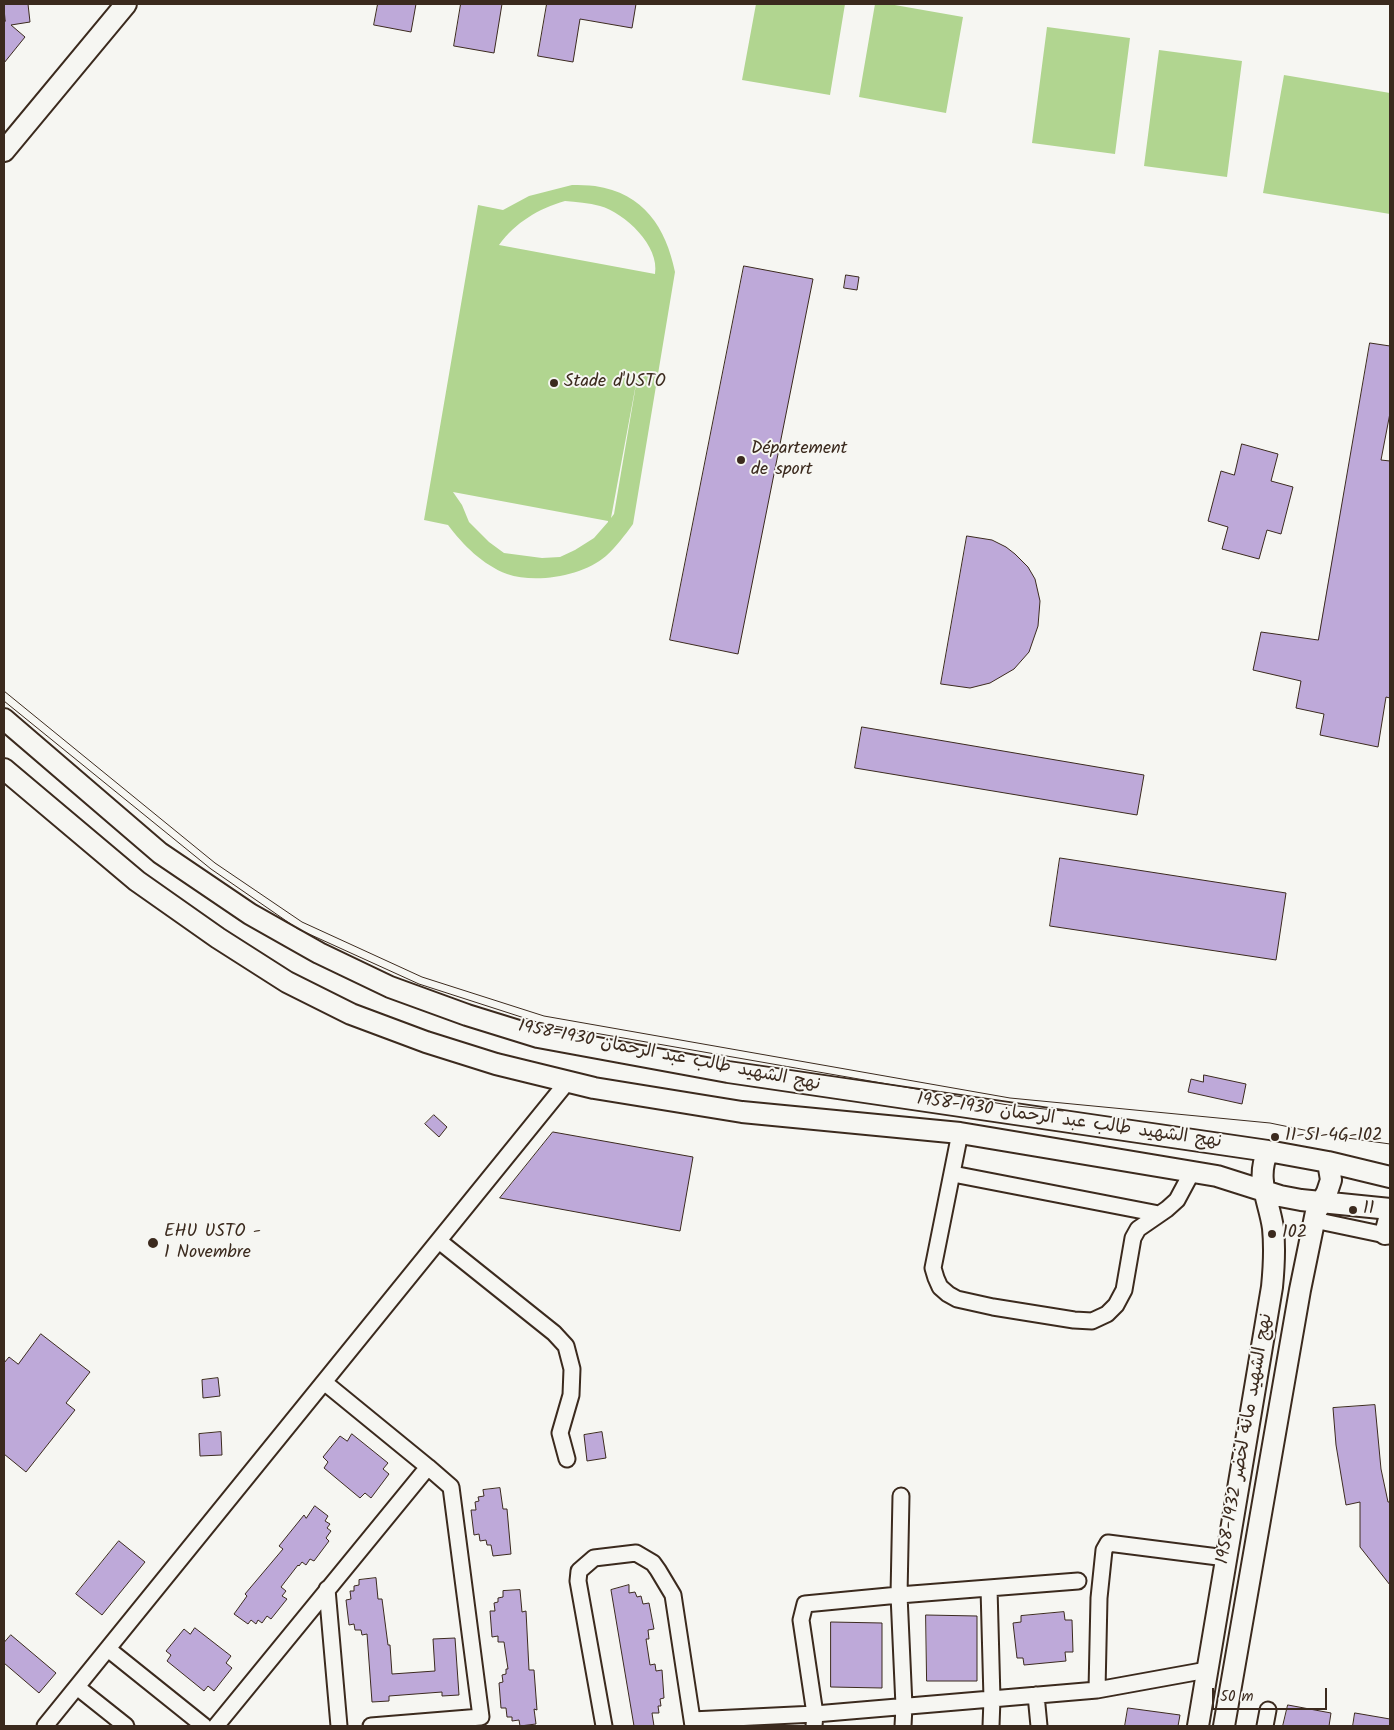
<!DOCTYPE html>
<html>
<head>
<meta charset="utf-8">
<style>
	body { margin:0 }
	#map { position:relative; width:1394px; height:1730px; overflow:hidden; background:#f6f6f2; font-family:Kalam,sans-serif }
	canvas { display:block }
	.frame { position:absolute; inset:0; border:5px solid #3b2a1e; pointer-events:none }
	.scale { position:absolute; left:1212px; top:1688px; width:115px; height:22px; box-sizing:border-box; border:2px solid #3b2a1e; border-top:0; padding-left:6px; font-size:15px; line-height:18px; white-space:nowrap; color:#3b2a1e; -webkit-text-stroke:4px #f6f6f2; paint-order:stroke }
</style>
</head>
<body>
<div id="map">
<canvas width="1394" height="1730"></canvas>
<div class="frame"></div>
<div class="scale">50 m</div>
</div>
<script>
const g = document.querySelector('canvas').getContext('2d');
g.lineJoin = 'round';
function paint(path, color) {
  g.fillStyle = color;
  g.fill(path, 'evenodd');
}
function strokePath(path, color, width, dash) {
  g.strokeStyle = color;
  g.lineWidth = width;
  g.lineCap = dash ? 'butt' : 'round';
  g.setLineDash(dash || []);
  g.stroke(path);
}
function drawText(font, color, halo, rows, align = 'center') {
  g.font = font + ' Kalam,"Playpen Sans Arabic",sans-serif';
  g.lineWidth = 4;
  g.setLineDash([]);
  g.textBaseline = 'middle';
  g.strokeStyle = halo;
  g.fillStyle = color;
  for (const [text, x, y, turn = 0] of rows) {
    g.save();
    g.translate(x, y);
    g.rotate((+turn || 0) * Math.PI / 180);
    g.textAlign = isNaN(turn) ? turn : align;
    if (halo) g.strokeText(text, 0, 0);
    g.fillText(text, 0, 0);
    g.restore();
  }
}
paint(new Path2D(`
	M756 4H845L830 95 742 80Z
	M875 4H889L963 17 946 113 859 97Z
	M1047 27 1130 38 1115 154 1032 143Z
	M1159 50 1242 61 1227 177 1144 166Z
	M1284 75 1390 93V214L1263 193Z
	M572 185C579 185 588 185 595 186 644 193 666 228 675 272L633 524C625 535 616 547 606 556 583 576 536 584 507 574 483 565 463 545 448 525L424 520 478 205 503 210 529 196ZM565 201C576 202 589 203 600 206 625 213 660 246 655 274L499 245C516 222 538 209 565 201ZM638 373 614 514 611 518ZM453 492 608 521V522L594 538 575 550 560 557 542 558 504 553 489 542 469 522 462 505Z`), '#b1d590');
const building = new Path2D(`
	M4 4H28L30 22 11 25 25 37 4 63V19L5 21Z
	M378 4H416L411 32 374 25Z
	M461 4H502L494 53 454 46Z
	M547 4H636L632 28 580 19 573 62 538 56Z
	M744 266 813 279 738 654 670 640Z
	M846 275 859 277 857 290 844 288Z
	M1370 343 1390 346V413L1381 460 1390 461V698L1386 697 1378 747 1320 735 1324 714 1296 708 1301 681 1253 670 1261 632 1318 640Z
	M1242 444 1278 454 1271 481 1293 487 1281 534 1267 530 1259 559 1222 549 1228 527 1208 521 1221 471 1234 475Z
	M967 536 992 540 1006 547 1015 554 1028 567 1035 579 1040 601 1038 626 1029 652 1014 669 990 683 970 688 941 684Z
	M862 727 1144 775 1137 815 855 768Z
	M1060 858 1286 893 1276 960 1050 926Z
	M1204 1075 1246 1084 1242 1104 1188 1092 1191 1079 1203 1082Z
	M434 1115 447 1127 439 1137 425 1124Z
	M553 1132 693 1157 680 1231 500 1198Z
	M41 1334 90 1372 66 1403 75 1410 26 1472 4 1454V1363L9 1357 18 1364Z
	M218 1378 220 1396 203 1398 202 1380Z
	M1375 1405 1381 1469 1388 1502H1390V1585L1360 1547V1502L1346 1505 1336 1445 1333 1408Z
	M221 1432 222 1455 200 1456 199 1434Z
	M602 1432 606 1458 587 1461 584 1435Z
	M352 1434 388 1463 383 1469 389 1474 371 1498 365 1493 360 1498 324 1468 328 1462 323 1457 340 1436 347 1441Z
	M500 1488 503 1509H507L511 1554 493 1556 491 1545H487L486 1540 480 1541 479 1534 474 1535 471 1510H476L475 1502 479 1501 478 1497 484 1496 483 1490Z
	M315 1506 328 1516 325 1521 330 1524 327 1528 331 1531 326 1538 329 1541 314 1561 310 1559 306 1565 302 1562 299 1566 298 1565 281 1587 286 1591 282 1596 287 1599 271 1619 267 1616 262 1623 258 1620 256 1624 251 1620 248 1624 234 1614 247 1596 245 1594 283 1549 279 1546 304 1515 306 1518Z
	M119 1541 145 1562 102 1615 76 1594Z
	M376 1578 378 1599H382L388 1645H390L392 1674 435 1671 433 1639 455 1638 459 1695 442 1696V1692L389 1696V1701L372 1702 367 1634 362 1635 361 1630H355L354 1624 349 1625 346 1600 351 1599 350 1591H354V1586L359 1585V1580Z
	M629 1585V1593L635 1592 637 1597 641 1596 643 1604 649 1603 654 1629 648 1630 649 1639H646L650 1665 655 1664 656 1671 662 1670 664 1698 660 1699 661 1706H658L659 1713H652L654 1726H634L611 1590Z
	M520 1590 522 1612 526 1611 529 1670H534L537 1710 534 1709 536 1724 520 1726 519 1720 512 1721V1717H507L506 1708H501L499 1683 503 1682 502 1675 506 1674V1669H508L504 1642H498V1636L492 1637 490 1611H495L494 1603 498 1602V1598L503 1597V1591Z
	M1064 1612 1065 1620H1072L1073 1652H1065L1066 1661 1024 1665 1023 1658H1017L1013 1623 1021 1622V1616Z
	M926 1615 977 1616V1681H927Z
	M831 1622 882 1623V1688L831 1687Z
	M195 1628 231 1656 226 1663 232 1668 214 1691 208 1686 204 1691 167 1661 171 1655 166 1651 184 1629 190 1634Z
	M11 1635 56 1673 39 1693 4 1663V1643Z
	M1288 1705 1331 1713 1329 1726H1283Z
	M1128 1708 1180 1715 1178 1726H1125Z
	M1355 1713 1390 1719V1726H1353Z`);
paint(building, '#bea9d9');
strokePath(building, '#3b2a1e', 1);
const minor = new Path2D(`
	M960 1133 933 1268 936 1278 940 1287 948 1294 957 1299 993 1307 1074 1320 1092 1321 1107 1314 1116 1305 1124 1290 1133 1238 1138 1229 1167 1209 1177 1200 1192 1172
	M953 1174 1159 1214
	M1314 1220 1390 1236
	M439 1241 554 1333 566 1346 572 1369 571 1395 560 1433 567 1459
	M901 1496 899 1595 904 1706 903 1726
	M989 1588 992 1699 991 1726
	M327 1589 339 1726
	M108 1649 204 1726
	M77 1687 126 1726
	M1097 1690 1099 1598 1104 1550 1108 1543 1226 1558
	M1036 1695 1039 1726
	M692 1720 815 1714 1097 1690 1207 1670
	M45 1726 568 1081
	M216 1726 428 1467 324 1382
	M371 1726 481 1717 451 1487 428 1467
	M604 1726 578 1581 579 1571 594 1558 636 1553 653 1563 658 1570 673 1595 693 1726
	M814 1726 815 1714 801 1620 805 1604 899 1595 1078 1581
	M1265 1726 1268 1710`);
const secondary = new Path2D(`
	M4 151 126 4
	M4 719 160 853 250 914 319 953 390 987 467 1015 538 1037 728 1072 1268 1151 1328 1162 1390 1177
	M4 769 137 881 218 938 287 982 351 1014 426 1042 496 1064 594 1088 742 1112 960 1133 1217 1176 1280 1196 1301 1200 1390 1209
	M1385 1234 1390 1215
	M1198 1726 1272 1287C1274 1267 1275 1248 1273 1228 1269 1200 1255 1179 1268 1151
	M1224 1726 1300 1290 1316 1212 1327 1192 1331 1180 1328 1162`);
strokePath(minor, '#3b2a1e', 19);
strokePath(secondary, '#3b2a1e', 24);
strokePath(minor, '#f6f6f2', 15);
strokePath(secondary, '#f6f6f2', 20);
strokePath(new Path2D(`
	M4 691 215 863 302 922 422 977 544 1016 1010 1098 1270 1123 1333 1136 1390 1144
	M4 701 211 869 298 929 419 984 543 1024 1008 1105 1063 1111`), '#3b2a1e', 1);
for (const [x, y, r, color] of [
	[554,383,5,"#3b2a1e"],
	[741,460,5,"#3b2a1e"],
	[1275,1137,5,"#3b2a1e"],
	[1353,1210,5,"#3b2a1e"],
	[1272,1234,5,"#3b2a1e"],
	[153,1243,6,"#3b2a1e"]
]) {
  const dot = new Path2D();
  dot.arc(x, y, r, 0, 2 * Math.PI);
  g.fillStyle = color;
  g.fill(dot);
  strokePath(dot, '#f6f6f2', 2);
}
drawText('18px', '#3b2a1e', '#f6f6f2', [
	["Stade d'USTO",564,383],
	["Département",751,450],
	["de sport",751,471],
	["11-51-4G-102",1285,1137],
	["11",1363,1210],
	["EHU USTO -",164,1233],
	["1 Novembre",164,1254],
	["102",1282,1234]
], 'left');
drawText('18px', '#3b2a1e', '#f6f6f2', [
	["نهج الشهيد طالب عبد الرحمان 1930-1958",669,1057,11],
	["نهج الشهيد طالب عبد الرحمان 1930-1958",1069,1122,8],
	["نهج الشهيد مانة لخضر 1932-1958",1246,1439,-80]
]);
</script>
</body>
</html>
